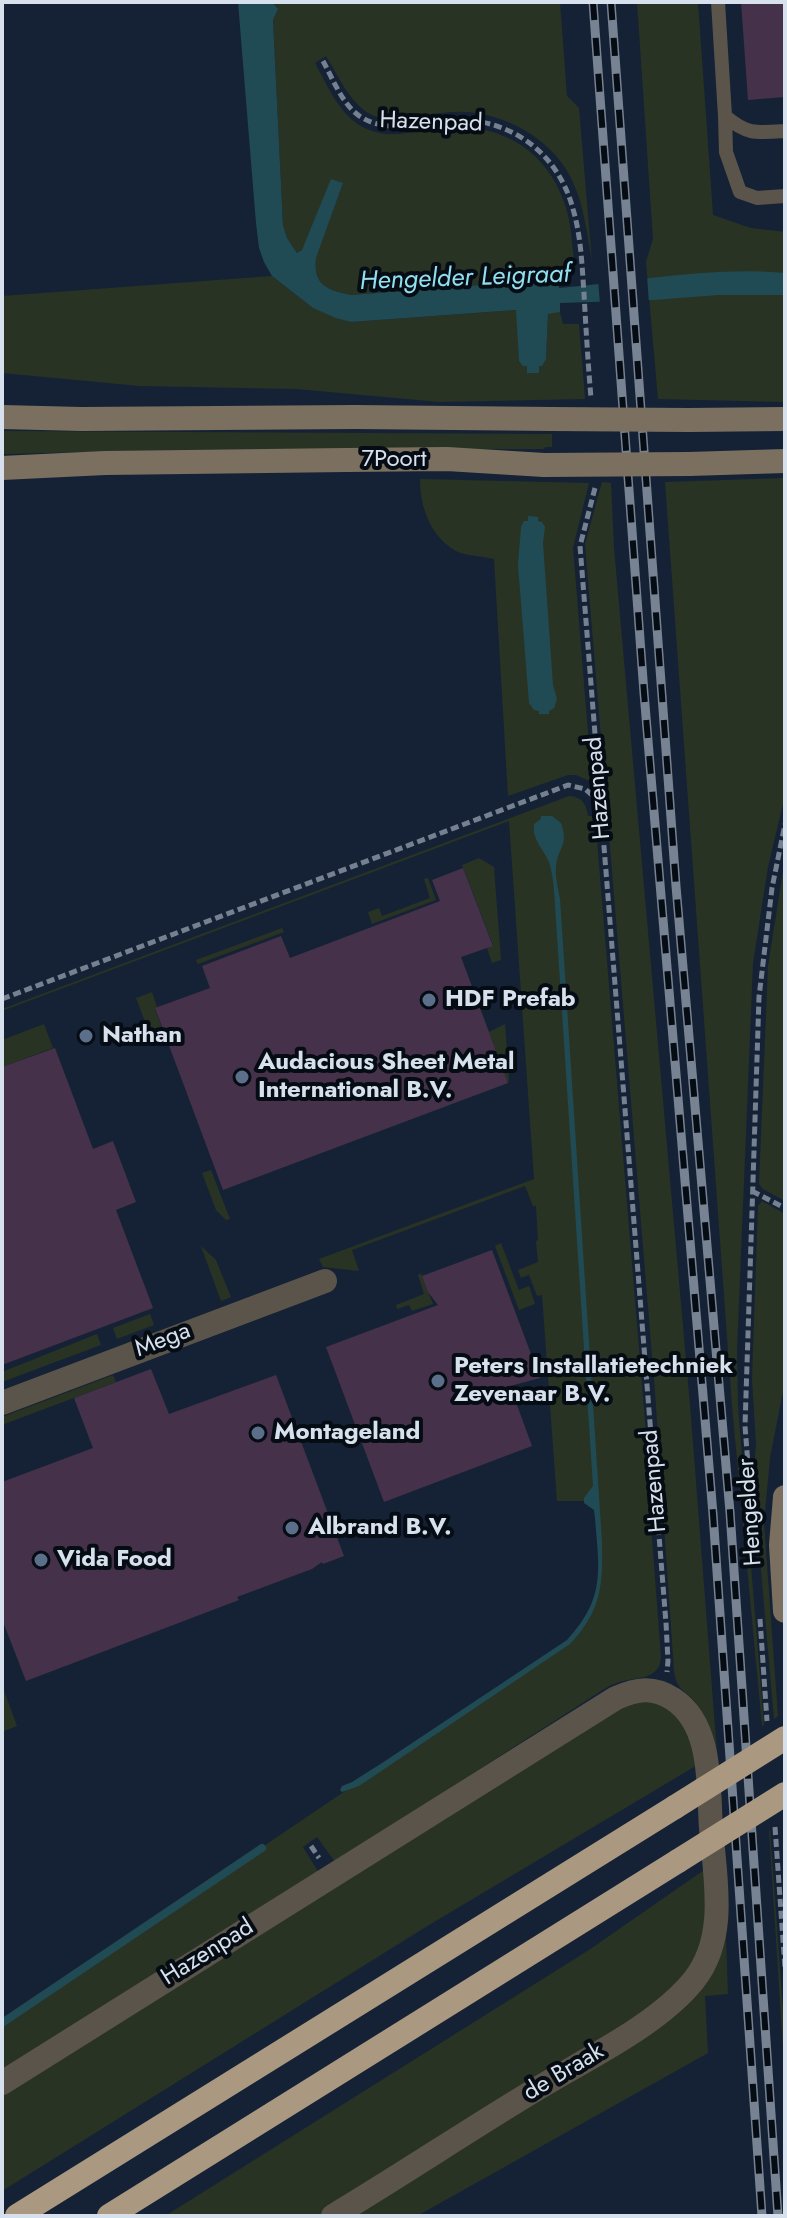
<!DOCTYPE html>
<html>
<head>
<meta charset="utf-8">
<style>
	body { margin:0 }
	#map { position:relative; width:787px; height:2218px; overflow:hidden; background:#152235; font-family:Jost,sans-serif }
	canvas { display:block }
	.frame { position:absolute; inset:0; border:4px solid #d7e1ed; pointer-events:none }
</style>
</head>
<body>
<div id="map">
<canvas width="787" height="2218"></canvas>
<div class="frame"></div>
</div>
<script>
const g = document.querySelector('canvas').getContext('2d');
g.lineJoin = 'round';
function paint(path, color) {
  g.fillStyle = color;
  g.fill(path, 'evenodd');
}
function strokePath(path, color, width, dash) {
  g.strokeStyle = color;
  g.lineWidth = width;
  g.lineCap = dash ? 'butt' : 'round';
  g.setLineDash(dash || []);
  g.stroke(path);
}
function drawText(font, color, halo, rows, align = 'center') {
  g.font = font + ' Jost,sans-serif';
  g.lineWidth = 8;
  g.setLineDash([]);
  g.textBaseline = 'middle';
  g.strokeStyle = halo;
  g.fillStyle = color;
  for (const [text, x, y, turn = 0] of rows) {
    g.save();
    g.translate(x, y);
    g.rotate((+turn || 0) * Math.PI / 180);
    g.textAlign = isNaN(turn) ? turn : align;
    if (halo) g.strokeText(text, 0, 0);
    g.fillText(text, 0, 0);
    g.restore();
  }
}
paint(new Path2D(`
	M272 2H560L567 96 579 108 592 262C587 234 584 204 571 178 550 134 491 105 442 113 418 117 393 126 370 114 350 103 337 74 326 56L315 63C328 86 340 118 367 129 392 140 413 131 439 128 496 122 544 146 564 202 572 223 572 247 575 269L557 271V276L505 283 351 295C327 290 313 285 316 257L343 183 302 250 297 253 287 238 283 225 273 20 278 9Z
	M637 2H698L713 215 751 228 785 232V402L658 399 646 262 653 239Z
	M272 276 313 308 351 322 517 310 519 361 527 366V372L539 366 546 359 548 313 560 312 563 324H579L585 399 440 402 296 389 140 386 2 373V296Z
	M2 431 552 434V447H545L544 449 182 450 2 454Z
	M785 478V795L768 867 753 963 737 1350 738 1407 764 1725 762 1726 732 1406 665 482Z
	M420 479 589 483 573 548 592 782 576 775H568L508 796 494 559C483 556 466 556 456 551 430 536 420 507 420 479Z
	M602 482 611 483 614 548 690 1405 717 1753 710 1758C707 1739 706 1718 695 1702 684 1689 677 1691 674 1671L655 1392 585 544Z
	M569 796C582 797 586 803 588 816H595L651 1494 649 1499 661 1657C660 1662 660 1667 656 1670 649 1680 628 1678 617 1683 610 1685 604 1689 598 1693L335 1862 317 1837 303 1847 319 1873 2 2076V2023L570 1639 589 1617 599 1591 598 1501H557L542 1295 537 1296 529 1275 521 1278 518 1270 538 1262 536 1241 538 1240 536 1206H533L525 1186 352 1250 359 1271 323 1267 319 1259 534 1179 509 821 2 1011V1009Z
	M479 858 494 867 501 960 492 963 487 948 493 945 462 865Z
	M785 858V1201L763 1189 759 1184 768 966Z
	M428 878 436 900 372 924 368 912 379 908 382 916 430 898 424 879Z
	M282 928 284 932 198 964 196 960Z
	M152 992 157 1007 155 1009 163 1031 150 1035 136 998Z
	M44 1024 53 1048 2 1067V1040Z
	M505 1024 509 1079 508 1083 489 1032Z
	M211 1170 230 1219 226 1220 216 1210 202 1173Z
	M762 1201 785 1214V1381L770 1458 764 1523 778 1716 774 1719 753 1479 756 1444 752 1378 758 1206Z
	M501 1243 519 1290 529 1286 535 1304 519 1310 495 1246Z
	M201 1246 216 1260 231 1297 221 1301Z
	M421 1273 433 1304 412 1311 409 1305 397 1309 396 1305 424 1294 418 1275Z
	M150 1314 154 1325 117 1339 113 1328Z
	M97 1334 101 1345 2 1382V1372Z
	M113 1375 116 1382 2 1425V1417Z
	M2 1685 17 1726 2 1732Z
	M653 1697 683 1718 699 1764 429 1925 2 2191V2091L611 1706Z
	M770 1829 785 2038V2079L769 1831Z
	M723 1858 728 1994 705 1996 708 2053 417 2216H351L692 1997Z
	M707 1868C709 1924 708 1945 675 1991L322 2216H165L589 1950Z`), '#283324');
paint(new Path2D(`
	M238 2H272L278 9 273 20 283 225 287 238 297 253 302 250 331 179 343 183 316 258C313 285 327 290 351 295L505 283 557 276 559 288C634 282 710 266 785 273V295H718L654 300 560 303V312L548 314 546 359 542 366H539V373H527V366H523L519 361 516 310 351 322 336 318 313 308 272 276 264 262 259 248 256 223Z
	M528 516 538 517V521L542 522 545 527 543 543 553 685 557 699 554 708 549 711V714H539V711L534 710 529 703 518 565 521 527 524 521H528Z
	M541 816H552L561 823C569 846 558 847 556 866 555 877 558 888 560 899L602 1542C603 1586 601 1611 570 1644L359 1786 342 1792 340 1790 342 1786 352 1782 382 1763 567 1640C606 1598 599 1570 595 1518L594 1510 584 1503V1498L593 1486 554 890C553 881 552 871 549 862 543 848 532 840 534 824L541 819Z`), '#204b54');
paint(new Path2D(`
	M647 275 649 304H600L598 280Z`), '#152235');
strokePath(new Path2D(`
	M2 2023 262 1848`), '#204b54', 8);
paint(new Path2D(`
	M741 2H785V97L748 100Z
	M463 868 493 946 461 957 508 1083 223 1190 155 1008 210 988 202 966 281 936 290 958 440 901 432 880Z
	M55 1048 93 1149 113 1141 136 1202 116 1210 153 1308 2 1365V1067Z
	M492 1250 540 1378 510 1386 532 1446 384 1502 326 1347 438 1305 428 1292 422 1276Z
	M151 1369 169 1414 276 1375 344 1556 323 1564 322 1562 312 1569 237 1597 239 1600 26 1681 2 1619V1482L93 1448 74 1398Z`), '#45314a');
strokePath(new Path2D(`
	M323 61C333 79 343 106 361 117 388 134 415 122 444 120 505 115 557 149 573 209 581 236 582 265 584 294 586 329 588 363 591 398
	M595 488 580 546 666 1623 668 1661 667 1672
	M2 999 568 785 585 789 600 802
	M752 1191 785 1208
	M754 1542 745 1426 759 997 772 888 785 824
	M760 1619 767 1721
	M775 1827 785 1969
	M311 1846 319 1858`), '#758190', 5, [8, 4]);
strokePath(new Path2D(`
	M718 2 725 116C747 135 757 133 785 131
	M725 116 726 152 740 192 757 198 785 196`), '#5b544a', 14);
strokePath(new Path2D(`
	M2 1403 325 1281
	M2 2083 616 1698C637 1689 653 1686 673 1699 713 1725 708 1786 711 1828 715 1878 728 1937 694 1980 659 2024 588 2058 540 2087 470 2129 403 2174 333 2216`), '#5b544a', 24);
strokePath(new Path2D(`
	M2 417 81 419 355 417 552 419
	M689 420 785 419
	M689 464 785 461
	M2 468 105 463 346 460 447 459 544 465
	M785 1497 781 1545 785 1611`), '#7b7060', 24);
strokePath(new Path2D(`
	M17 2216 675 1807
	M109 2216 678 1861`), '#aa9980', 24);
const rail = new Path2D(`
	M593 2 644 693 713 1514 762 2216
	M611 2 676 886 730 1512 778 2216`);
strokePath(rail, '#778392', 9);
strokePath(rail, '#060c14', 6, [18]);
strokePath(new Path2D(`
	M552 419 689 420
	M544 465 689 464`), '#7b7060', 24);
strokePath(new Path2D(`
	M675 1807 785 1738
	M678 1861 785 1794`), '#aa9980', 24);
for (const [x, y, r, color] of [
	[429,1000,8,"#5c6f8a"],
	[86,1036,8,"#5c6f8a"],
	[242,1077,8,"#5c6f8a"],
	[438,1381,8,"#5c6f8a"],
	[258,1433,8,"#5c6f8a"],
	[292,1528,8,"#5c6f8a"],
	[41,1560,8,"#5c6f8a"]
]) {
  const dot = new Path2D();
  dot.arc(x, y, r, 0, 2 * Math.PI);
  g.fillStyle = color;
  g.fill(dot);
  strokePath(dot, '#060c14', 3);
}
drawText('24px', '#d7e1ed', '#060c14', [
	["Hazenpad",431,123,2],
	["7Poort",394,460],
	["Hazenpad",599,788,-95],
	["Mega",163,1341,-21],
	["Hazenpad",655,1481,-95],
	["Hengelder",751,1512,-94],
	["Hazenpad",208,1953,-32],
	["de Braak",564,2073,-31]
]);
drawText('bold 24px', '#d7e1ed', '#060c14', [
	["HDF Prefab",445,1000],
	["Nathan",102,1036],
	["Audacious Sheet Metal",258,1063],
	["International B.V.",258,1091],
	["Peters Installatietechniek",454,1367],
	["Zevenaar B.V.",454,1395],
	["Montageland",274,1433],
	["Albrand B.V.",308,1528],
	["Vida Food",57,1560]
], 'left');
drawText('italic 26px', '#92dff0', '#060c14', [
	["Hengelder Leigraaf",465,279,-2]
]);
</script>
</body>
</html>
